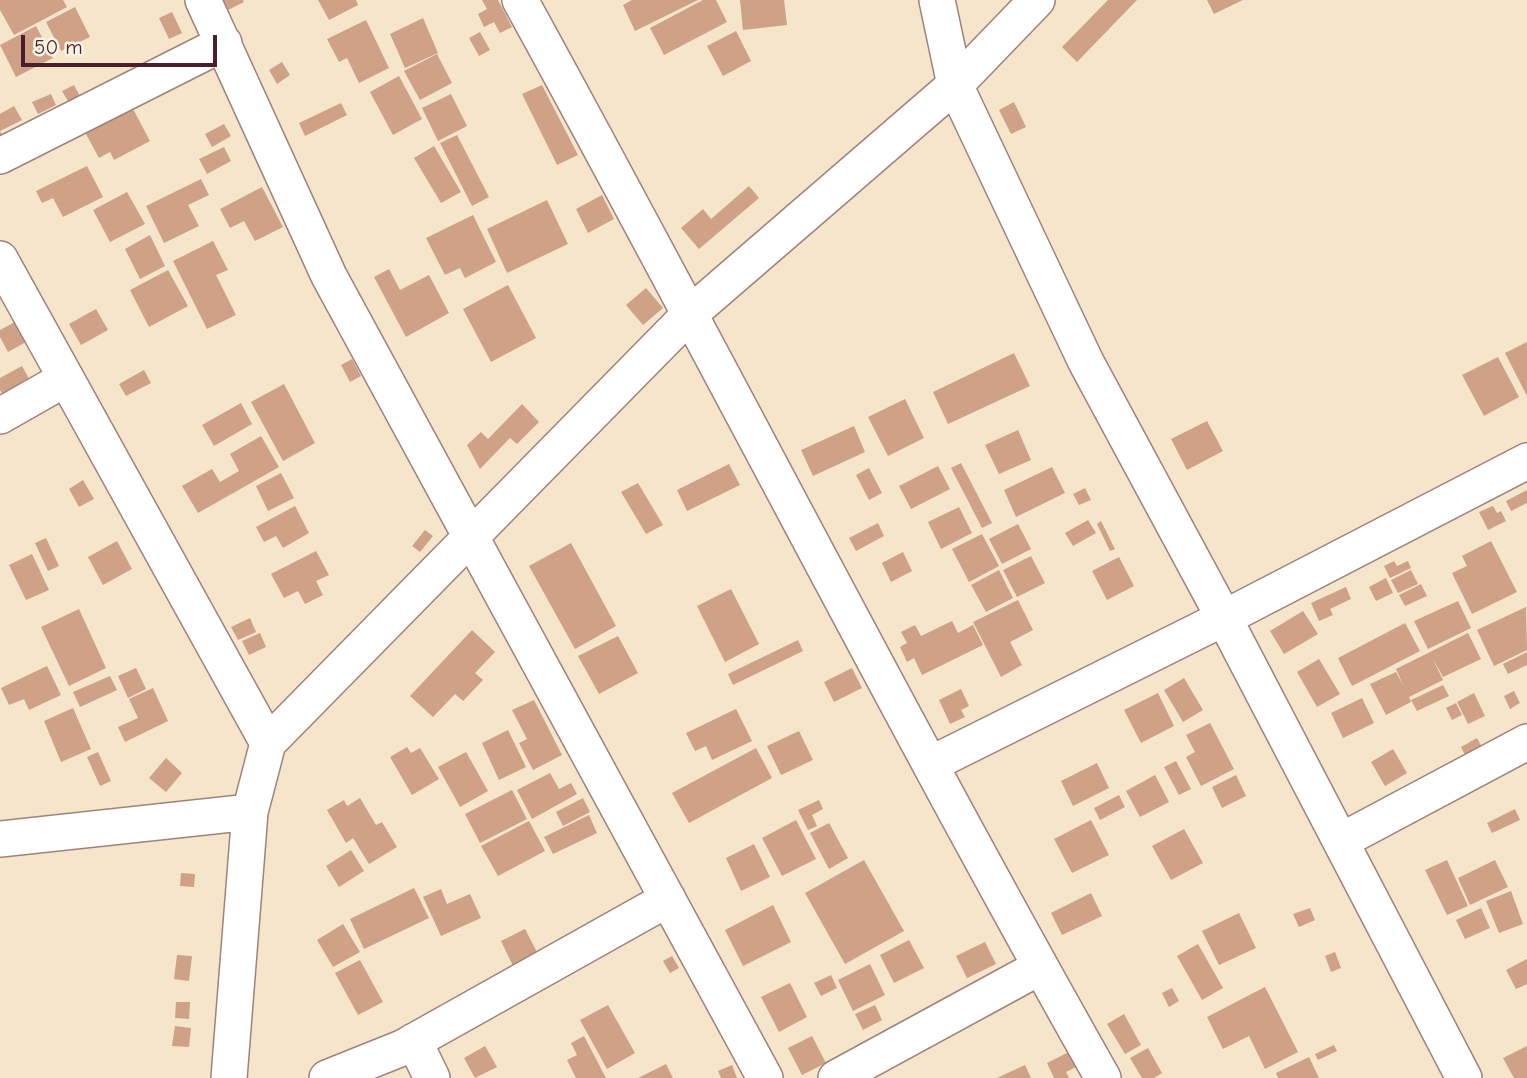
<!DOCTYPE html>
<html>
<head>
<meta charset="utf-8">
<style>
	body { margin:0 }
	#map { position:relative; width:1527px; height:1078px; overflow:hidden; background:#f4e5cb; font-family:"Comic Neue",sans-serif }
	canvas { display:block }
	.scale { position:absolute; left:21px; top:35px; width:196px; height:32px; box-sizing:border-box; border:4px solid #4a1f2b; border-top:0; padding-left:9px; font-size:21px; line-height:24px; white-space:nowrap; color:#4a1f2b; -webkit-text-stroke:5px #fcf5e5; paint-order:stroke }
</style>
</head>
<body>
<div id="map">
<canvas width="1527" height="1078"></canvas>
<div class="scale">50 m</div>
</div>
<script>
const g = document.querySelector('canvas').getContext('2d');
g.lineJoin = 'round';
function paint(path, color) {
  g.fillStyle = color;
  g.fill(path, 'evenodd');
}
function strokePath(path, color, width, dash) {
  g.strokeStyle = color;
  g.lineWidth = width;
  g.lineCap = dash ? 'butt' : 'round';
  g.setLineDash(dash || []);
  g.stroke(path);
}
paint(new Path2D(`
	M0 0H63L67 7 14 35 0 10Z
	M218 0H243L244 2 224 12Z
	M318 0H356L358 5 329 20Z
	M482 0H498L512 27 500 33 494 22 484 27 478 14 487 9Z
	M632 0H698L635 31 623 5Z
	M703 0H716L727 22 664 55 650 28Z
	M740 0H784L787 25 743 30Z
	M1108 0H1137L1077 62 1062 47Z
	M1207 0H1243L1214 14Z
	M75 7 90 37 61 51 46 22Z
	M172 12 182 33 169 39 159 18Z
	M423 18 438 53 405 68 390 34Z
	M366 20 389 68 359 83 347 58 339 62 327 39Z
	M36 26 53 58 16 77 0 45Z
	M736 31 751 61 723 76 707 46Z
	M480 32 490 50 479 56 469 38Z
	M437 54 452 83 420 100 404 71Z
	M282 62 290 75 277 84 269 70Z
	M399 76 422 119 393 135 370 92Z
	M74 85 83 102 72 108 62 91Z
	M542 85 578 155 557 165 522 94Z
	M51 94 56 105 38 114 32 102Z
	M451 94 467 126 438 141 422 108Z
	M1014 102 1026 127 1011 134 999 110Z
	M341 103 347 115 305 136 299 123Z
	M14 106 22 120 0 131 7 143 0 147V114Z
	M132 107 150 141 114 160 110 152 99 158 85 132Z
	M224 124 231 136 212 147 205 134Z
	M457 135 489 197 472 206 440 143Z
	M434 146 461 192 441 203 414 158Z
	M224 147 231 161 207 174 199 159Z
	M87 166 103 197 63 217 53 198 42 203 36 191Z
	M201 179 209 195 188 205 199 226 164 243 146 206Z
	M749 186 759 198 699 249 681 228 703 209 711 219Z
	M262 187 283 227 255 241 244 221 230 228 220 209Z
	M127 192 145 224 110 242 93 210Z
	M602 195 614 219 588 233 576 209Z
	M547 200 568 244 507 273 487 229Z
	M473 215 496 262 465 278 460 268 445 275 426 238Z
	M150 235 165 266 140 279 125 249Z
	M213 241 228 270 216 275 236 315 207 329 173 261Z
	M389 269 400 290 429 275 449 313 406 337 374 277Z
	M168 270 188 306 149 327 130 290Z
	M508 285 536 338 491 362 463 309Z
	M646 288 663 308 643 325 626 305Z
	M96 309 108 330 81 345 69 324Z
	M15 322 26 342 8 352 0 337V330Z
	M1527 342V396L1505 353Z
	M1014 353 1030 386 948 424 933 392Z
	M1498 357 1519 397 1484 416 1462 375Z
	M352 359 361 376 350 382 341 365Z
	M22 366 31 382 3 396 0 390V378Z
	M144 370 151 383 126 396 119 384Z
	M284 384 315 443 283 461 251 402Z
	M905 399 924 438 888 456 868 417Z
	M241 403 252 424 214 446 202 425Z
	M522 404 539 422 517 444 510 438 480 469 467 445 481 432 488 439Z
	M1207 421 1223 451 1187 470 1171 439Z
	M854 426 865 452 813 476 801 450Z
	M1018 430 1031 460 999 474 985 445Z
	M261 436 279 467 198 513 182 486 212 469 220 482 239 471 230 454Z
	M961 463 992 523 982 528 951 468Z
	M729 464 740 485 687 511 677 490Z
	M938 466 950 489 911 509 899 486Z
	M1052 467 1065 493 1016 517 1004 490Z
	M869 468 882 493 869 500 856 475Z
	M281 473 294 498 268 511 256 486Z
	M83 480 94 499 79 507 69 489Z
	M638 483 663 525 646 534 621 492Z
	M1085 488 1091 500 1079 505 1073 494Z
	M1527 490V503L1511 511 1506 501Z
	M295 506 309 533 283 548 276 536 264 542 256 527Z
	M1493 506 1497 513 1501 511 1506 521 1488 530 1479 512Z
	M959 507 972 533 941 549 928 522Z
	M1088 520 1096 533 1073 546 1065 533Z
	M1101 521 1115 549 1110 551 1097 524Z
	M878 523 884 536 856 551 849 538Z
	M1018 524 1031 549 1002 564 989 539Z
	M425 530 433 536 420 552 412 546Z
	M982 534 999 566 969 582 952 549Z
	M46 538 59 566 48 571 35 543Z
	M117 541 132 569 103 585 88 557Z
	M1491 541 1517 592 1472 614 1452 573 1467 566 1462 556Z
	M571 543 616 626 575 649 529 566Z
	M316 551 329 575 316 581 323 595 305 604 298 591 284 598 271 574Z
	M903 552 912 571 891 582 882 563Z
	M32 554 49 590 26 600 9 565Z
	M1031 556 1045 583 1017 597 1003 570Z
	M1119 557 1134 586 1107 600 1092 571Z
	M1394 561 1397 566 1408 561 1411 568 1390 578 1384 566Z
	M999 570 1013 598 986 612 971 585Z
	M1411 570 1418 584 1398 593 1391 580Z
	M1386 578 1393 593 1376 601 1369 587Z
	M1421 584 1427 596 1405 606 1399 595Z
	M1346 587 1351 599 1330 609 1333 615 1319 621 1311 603Z
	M731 589 759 644 725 662 697 606Z
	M1018 600 1033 630 1010 642 1022 665 1001 677 973 622Z
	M1458 601 1471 628 1428 649 1414 621Z
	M1526 607 1527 650 1494 666 1477 630Z
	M79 609 106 668 69 686 41 627Z
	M1303 611 1318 634 1284 654 1270 631Z
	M250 618 256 632 238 640 231 627Z
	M952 621 958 633 973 625 983 645 922 675 914 658 907 662 900 647 907 643 901 632 915 625 921 636Z
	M1405 623 1420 651 1352 686 1338 658Z
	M472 630 495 652 475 673 483 680 463 701 455 694 433 717 410 696Z
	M260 633 266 647 249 655 242 641Z
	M1468 633 1481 659 1443 677 1432 657 1443 680 1409 697 1411 702 1386 715 1370 684 1396 672 1404 687 1396 669Z
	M618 636 638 673 599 694 578 656Z
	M798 640 803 651 733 685 728 674Z
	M1527 652V665L1508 674 1503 664Z
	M1319 659 1340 694 1317 707 1297 672Z
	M47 666 61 695 29 710 24 699 9 705 1 688Z
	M136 668 146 689 128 698 118 676Z
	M852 668 862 688 834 702 824 682Z
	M110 676 117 690 80 707 73 692Z
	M1184 678 1203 710 1183 722 1164 690Z
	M1443 685 1449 696 1417 711 1411 700Z
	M153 688 168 721 125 742 118 727 138 718 129 699Z
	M961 689 969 706 961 710 965 717 950 724 939 700Z
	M1514 691 1520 703 1510 709 1504 696Z
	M1158 693 1174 726 1141 743 1124 710Z
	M1474 693 1485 716 1468 724 1457 702Z
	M1362 698 1374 723 1343 738 1331 713Z
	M534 700 562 755 533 770 519 743 527 739 512 710Z
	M1456 703 1462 715 1452 720 1446 708Z
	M73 708 91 749 61 762 44 721Z
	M736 709 752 741 712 760 706 746 695 751 686 733Z
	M1210 723 1234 769 1201 786 1186 757 1195 752 1186 735Z
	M508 730 526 767 499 780 482 743Z
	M799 731 813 760 781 775 767 746Z
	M1477 738 1485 753 1468 761 1461 747Z
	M407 747 411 753 420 748 439 779 412 795 390 757Z
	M756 748 772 778 689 823 672 793Z
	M1393 749 1407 773 1385 786 1371 762Z
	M98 752 111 781 100 786 87 757Z
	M466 752 488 791 460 807 438 767Z
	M166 758 182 773 166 792 149 778Z
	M1176 761 1191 789 1179 795 1164 767Z
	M1097 763 1109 788 1073 806 1061 781Z
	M550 773 559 789 571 783 577 794 532 819 517 790Z
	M1155 775 1169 802 1140 817 1126 791Z
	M1236 775 1246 796 1222 808 1212 787Z
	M512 790 527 819 480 843 465 814Z
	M1119 795 1125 807 1100 820 1094 808Z
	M360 798 376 825 382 822 397 847 369 864 353 838 346 843 327 810 344 800 347 806Z
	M583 798 590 812 563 826 556 812Z
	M819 800 823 809 812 815 817 826 808 830 798 810Z
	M1515 809 1520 820 1492 833 1487 823Z
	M589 815 597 833 553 854 544 837Z
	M796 820 816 859 782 876 762 838Z
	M1091 820 1109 855 1072 873 1054 839Z
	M529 821 545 851 498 876 481 846Z
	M829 823 848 858 829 869 810 833Z
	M1184 829 1203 863 1171 880 1152 846Z
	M754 844 770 877 741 891 726 858Z
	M351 850 364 871 339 887 326 866Z
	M864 860 904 931 845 964 805 893Z
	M1447 860 1468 906 1447 915 1425 870Z
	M1495 860 1508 887 1470 905 1458 878Z
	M181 873 195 874 194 887 180 886Z
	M414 888 429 918 364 949 350 919Z
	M441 889 447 904 470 894 481 918 441 936 423 897Z
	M1511 891 1523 924 1499 933 1486 901Z
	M1091 893 1102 916 1062 935 1051 913Z
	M773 905 791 942 743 966 725 930Z
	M1310 908 1315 920 1299 927 1293 914Z
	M1481 908 1490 928 1465 939 1456 920Z
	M1239 913 1256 948 1219 965 1202 931Z
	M343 924 360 952 333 967 317 940Z
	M525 929 538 954 513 966 501 941Z
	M909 940 924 968 894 983 880 955Z
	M985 942 996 964 967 978 956 956Z
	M1198 944 1223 988 1202 1000 1177 956Z
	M1335 952 1341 968 1331 972 1325 956Z
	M177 955 192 956 189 981 174 979Z
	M672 956 679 968 670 973 663 961Z
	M1527 959V984L1516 989 1506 970Z
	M360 960 383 1002 358 1015 335 973Z
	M870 964 885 995 853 1011 838 980Z
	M831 975 837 988 821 996 814 983Z
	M790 983 807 1017 779 1032 761 997Z
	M1265 987 1298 1052 1265 1069 1249 1036 1223 1049 1207 1017Z
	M1172 988 1179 1001 1169 1007 1162 993Z
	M176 1002H190L189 1019 175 1018Z
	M608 1005 635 1053 607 1069 580 1020Z
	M875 1005 882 1020 863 1030 855 1014Z
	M1124 1014 1141 1045 1125 1054 1107 1024Z
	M175 1026 191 1028 189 1047 172 1046Z
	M584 1036 606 1078H576L567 1060 577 1055 571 1043Z
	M812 1036 826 1063 802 1075 788 1048Z
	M1334 1045 1337 1051 1318 1060 1315 1054Z
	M485 1046 497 1067 475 1078 464 1058Z
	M1527 1046V1078H1514L1503 1058Z
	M1148 1048 1162 1073 1154 1078H1142L1130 1058Z
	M1069 1052 1076 1067 1066 1072 1069 1078H1054L1047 1063Z
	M1309 1057 1319 1078H1278L1276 1073Z
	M666 1064 673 1078H638Z
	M732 1065 737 1078H721L718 1071Z
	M1025 1065 1031 1078H997Z`), '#cfa187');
const minor = new Path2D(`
	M203 0 329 276 765 1078
	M520 0C717 358 902 723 1103 1078
	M937 0 955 85 1086 362 1224 618 1464 1078
	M0 156 224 43
	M0 259 268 743
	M0 416 65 379
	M931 764 1224 618 1527 461
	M0 839 250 812
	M1341 841 1527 742
	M414 1041 432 1078
	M229 1078 250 812 268 743 691 313 955 85 1037 0
	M327 1078 402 1048 668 899
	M836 1078 1040 967`);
strokePath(minor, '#9f827b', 38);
strokePath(minor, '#fff', 35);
</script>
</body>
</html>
